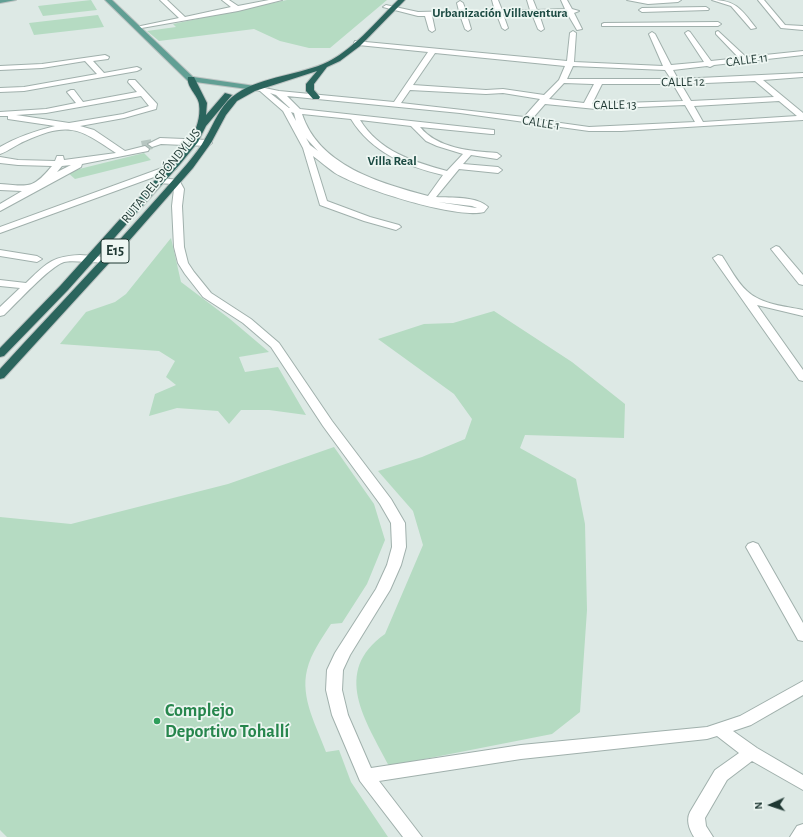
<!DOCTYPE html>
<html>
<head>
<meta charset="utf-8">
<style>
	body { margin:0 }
	#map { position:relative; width:803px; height:837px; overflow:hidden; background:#dde9e5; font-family:"Alegreya Sans",sans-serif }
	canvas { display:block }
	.north { position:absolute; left:751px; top:785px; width:40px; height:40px; -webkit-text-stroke:3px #edf6f2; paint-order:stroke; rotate:267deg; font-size:11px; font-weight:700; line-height:16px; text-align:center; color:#1f3833 }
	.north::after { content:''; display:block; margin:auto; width:14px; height:18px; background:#1f3833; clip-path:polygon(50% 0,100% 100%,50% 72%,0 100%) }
</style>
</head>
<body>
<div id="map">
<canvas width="803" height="837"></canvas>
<div class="north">N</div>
</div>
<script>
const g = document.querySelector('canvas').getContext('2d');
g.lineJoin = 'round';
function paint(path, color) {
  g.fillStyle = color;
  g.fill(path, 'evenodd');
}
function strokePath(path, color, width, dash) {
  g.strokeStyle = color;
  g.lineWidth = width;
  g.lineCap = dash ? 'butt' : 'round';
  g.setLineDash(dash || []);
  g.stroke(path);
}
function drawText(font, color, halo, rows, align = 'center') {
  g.font = font + ' "Alegreya Sans",sans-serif';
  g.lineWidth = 3.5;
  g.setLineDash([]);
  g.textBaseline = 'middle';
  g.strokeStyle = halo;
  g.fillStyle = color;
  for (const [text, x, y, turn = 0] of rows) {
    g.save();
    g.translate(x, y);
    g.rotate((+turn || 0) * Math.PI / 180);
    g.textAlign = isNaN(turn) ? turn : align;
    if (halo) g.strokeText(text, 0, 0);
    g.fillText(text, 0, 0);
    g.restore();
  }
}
paint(new Path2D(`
	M91 0 97 10 43 16 38 6Z
	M287 0H387L330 48H309L280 41 254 29 159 41 147 31 176 27 173 24Z
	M98 15 104 27 34 35 29 23Z
	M144 153 151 160 75 179 67 172Z
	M171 238 181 282 230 319 269 352 239 357 245 372 278 367 306 415 269 410H241L229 424 218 411 177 408 149 416 155 394 176 385 166 377 175 361 159 351 60 344 86 312 115 302 126 294Z
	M494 311 572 362 625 404 624 438 525 435 520 448 576 479 585 524 587 610 580 712 552 734 389 766C366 721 331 672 385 634L423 545 413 511 378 471 422 457 465 439 472 419 454 394 378 339 424 324 453 323Z
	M334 447 374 504 385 540 367 584 342 623 331 624C322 638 311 653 307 670 300 698 317 727 326 752L339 750 351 782 388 837H7L0 830V517L71 524 228 484Z`), '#b5dbc2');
strokePath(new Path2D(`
	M142 146 152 144`), '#b7c6c1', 10, [10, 4.5]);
const minor = new Path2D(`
	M160 0H167L185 17 231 7 222 0H229L238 6 269 0H282L238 11 136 29V27L179 18Z
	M492 0H498L502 10H530L527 0H533L537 10 565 9 561 0H567L572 9 579 11 574 13 582 29 577 30 567 13 539 14 544 29 541 31 538 29 532 14H503L508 28 505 30 502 28 497 15H467L471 29 468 31 465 29 460 15 432 16 435 30 432 32 429 30 425 16H418L383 7 386 5 418 12 459 11 457 3 460 1 463 3 466 11H495Z
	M627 0H681L678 2 648 4Z
	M712 0C736 0 742 10 756 28L751 29 731 6Z
	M758 0H764L785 25 803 26V30L781 28Z
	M706 7 709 9 708 10 642 12 639 10 642 8Z
	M604 23 718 22 721 24 718 26H602V24Z
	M573 31 576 33 574 62 663 66 649 34 652 32 655 34 671 65 704 62 685 33 688 31 690 32 711 61 739 58 716 34V32L718 31 746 57 803 51V55L714 65 710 67 707 66 673 70 678 79 803 73V77L763 80 803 113V120L621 131H589L460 113 287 96 300 109 494 130V134H491L420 127C438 149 471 151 497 153L501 156 497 159 471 155 463 164 498 167 502 170 498 173 459 169 436 197C451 198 477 196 488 207L484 212C456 219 361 189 335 173 328 168 321 162 313 156L327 201 370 217 399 225 401 227 396 230 364 221 320 205 303 148 283 111 260 91 251 88 255 86 279 91 394 102 428 52 358 45 354 43 355 41 567 61 570 33ZM435 53 565 66 559 80 544 95 503 89 486 90 413 85ZM573 66 665 70 671 79H567ZM755 81 774 97 691 101 681 84ZM564 83 592 84H594L584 103 549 99ZM602 84H673L683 101 592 104ZM410 90 486 94 503 93 540 99 524 117 401 103ZM270 93 276 95 290 108H289ZM779 101 797 116 703 122 694 106ZM545 104 596 109 685 105 695 122 589 127 532 119ZM291 112 294 113 296 121ZM302 114 351 119C372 153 406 166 443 175L428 196C380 183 319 166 302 114ZM360 120 411 126 426 141 437 146 463 154 447 171C413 162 379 151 360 120ZM306 138 318 151 310 145ZM438 202 472 206 477 208H476Z
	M105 55 109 57 108 59 93 61 104 73 137 67 141 69 137 71 24 91 0 92V88L24 87 97 74 85 61 42 68 0 70V66L42 64Z
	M129 80H135L157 104 156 109 124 118 80 126 94 130 125 151 145 146 149 149 148 151 82 164 81 167 0 211V204L22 191 0 190V184C29 186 32 190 52 166L18 165 0 163V157L18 160 55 161 57 156H63L64 160 116 153C79 128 69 121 25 141 17 144 9 151 0 154V147C17 137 35 131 55 126L8 119V116H0V112L46 109 76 103 67 92 71 90H74L83 102 137 92 128 82ZM141 96 149 106 123 114 69 123 16 115 46 113ZM71 165 57 172 62 166Z
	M160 138 208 140 212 143 208 146 161 144 152 147 148 144Z
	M173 164 177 167 176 169 0 233V227Z
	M160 178 179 180 184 189 182 206 184 247 188 263 194 272 211 293 251 319 279 343 332 421 391 499 405 523 406 547 401 565 390 590 350 655 343 670 342 690 348 715 371 768 521 745 707 727 740 716 803 681V695L751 725 733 731 757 748 803 775V790L752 761 727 780 705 818 706 826 713 837H694C689 829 686 820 690 812L715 770 739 753 717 736 707 739 521 759 379 781 422 837H403L360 781 332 715 326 690 327 670 335 653 376 589 387 565 392 547 391 523 380 504 323 426 271 347 243 323 203 297 185 274 178 263 174 247 172 206 174 189 173 184 157 183V179Z
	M776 246 779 247 803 275V285L799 284 771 249Z
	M0 250 37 256 42 259 37 262 0 256Z
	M80 255 107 257 112 260C107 266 75 259 64 262 49 267 17 303 4 315L0 316V307L20 288 0 286V280L26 283C45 265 51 256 80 255Z
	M718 255 722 256C730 268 737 282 747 291 762 305 785 306 803 310V316L757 305 803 370V381L799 380 713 258Z
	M753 542 758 544 803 623V641L798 640 746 547 748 544Z
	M803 824V837H790L797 826Z`);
const major = new Path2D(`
	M0 0H16L0 3Z
	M105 0H112L193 77 255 86 259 88 255 90 188 81Z`);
const highway = new Path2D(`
	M398 0H405L360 46 340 61 327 67 314 84V90L320 97 319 99H313L306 91V84L317 71 255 91 237 101 226 115 211 143 193 168 121 250 4 378 0 379V369C62 301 127 234 187 164 194 155 201 147 206 137 214 123 220 107 232 97 257 77 294 76 323 64 353 51 375 22 398 0Z
	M188 77H194L207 103 206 115 225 93 232 95 206 126 198 142 181 163 68 290 4 356 0 357V348L60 286 190 141C196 130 201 117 199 104 198 95 186 87 188 77Z`);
strokePath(minor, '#a0b0ac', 2);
strokePath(major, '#bcc3c2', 2);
strokePath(highway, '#bcc3c2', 2);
paint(minor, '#fff');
paint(major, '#619f94');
paint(highway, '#2b655d');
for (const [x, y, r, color] of [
	[157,721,4,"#2e9e5b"]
]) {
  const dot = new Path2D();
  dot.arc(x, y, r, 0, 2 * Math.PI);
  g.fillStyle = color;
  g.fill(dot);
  strokePath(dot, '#edf6f2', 1.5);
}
drawText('bold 13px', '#1b4a42', '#edf6f2', [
	["Urbanización Villaventura",500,13],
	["Villa Real",392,161]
]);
drawText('13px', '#1f3833', '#edf6f2', [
	["CALLE 11",747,60,-7],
	["CALLE 12",683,82,-1],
	["CALLE 13",615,105,-1],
	["CALLE 1",541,123,9],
	["RUTA DEL SPÓNDYLUS",161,176,-51]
]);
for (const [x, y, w] of [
	[115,251,28]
]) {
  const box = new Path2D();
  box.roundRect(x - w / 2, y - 12, w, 24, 3);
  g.fillStyle = '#edf6f2';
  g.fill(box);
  strokePath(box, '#1f3833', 1);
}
drawText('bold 14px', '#1f3833', null, [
	["E15",115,251]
]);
drawText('bold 18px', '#27864d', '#edf6f2', [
	["Complejo",165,711],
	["Deportivo Tohallí",165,732]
], 'left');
</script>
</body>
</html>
